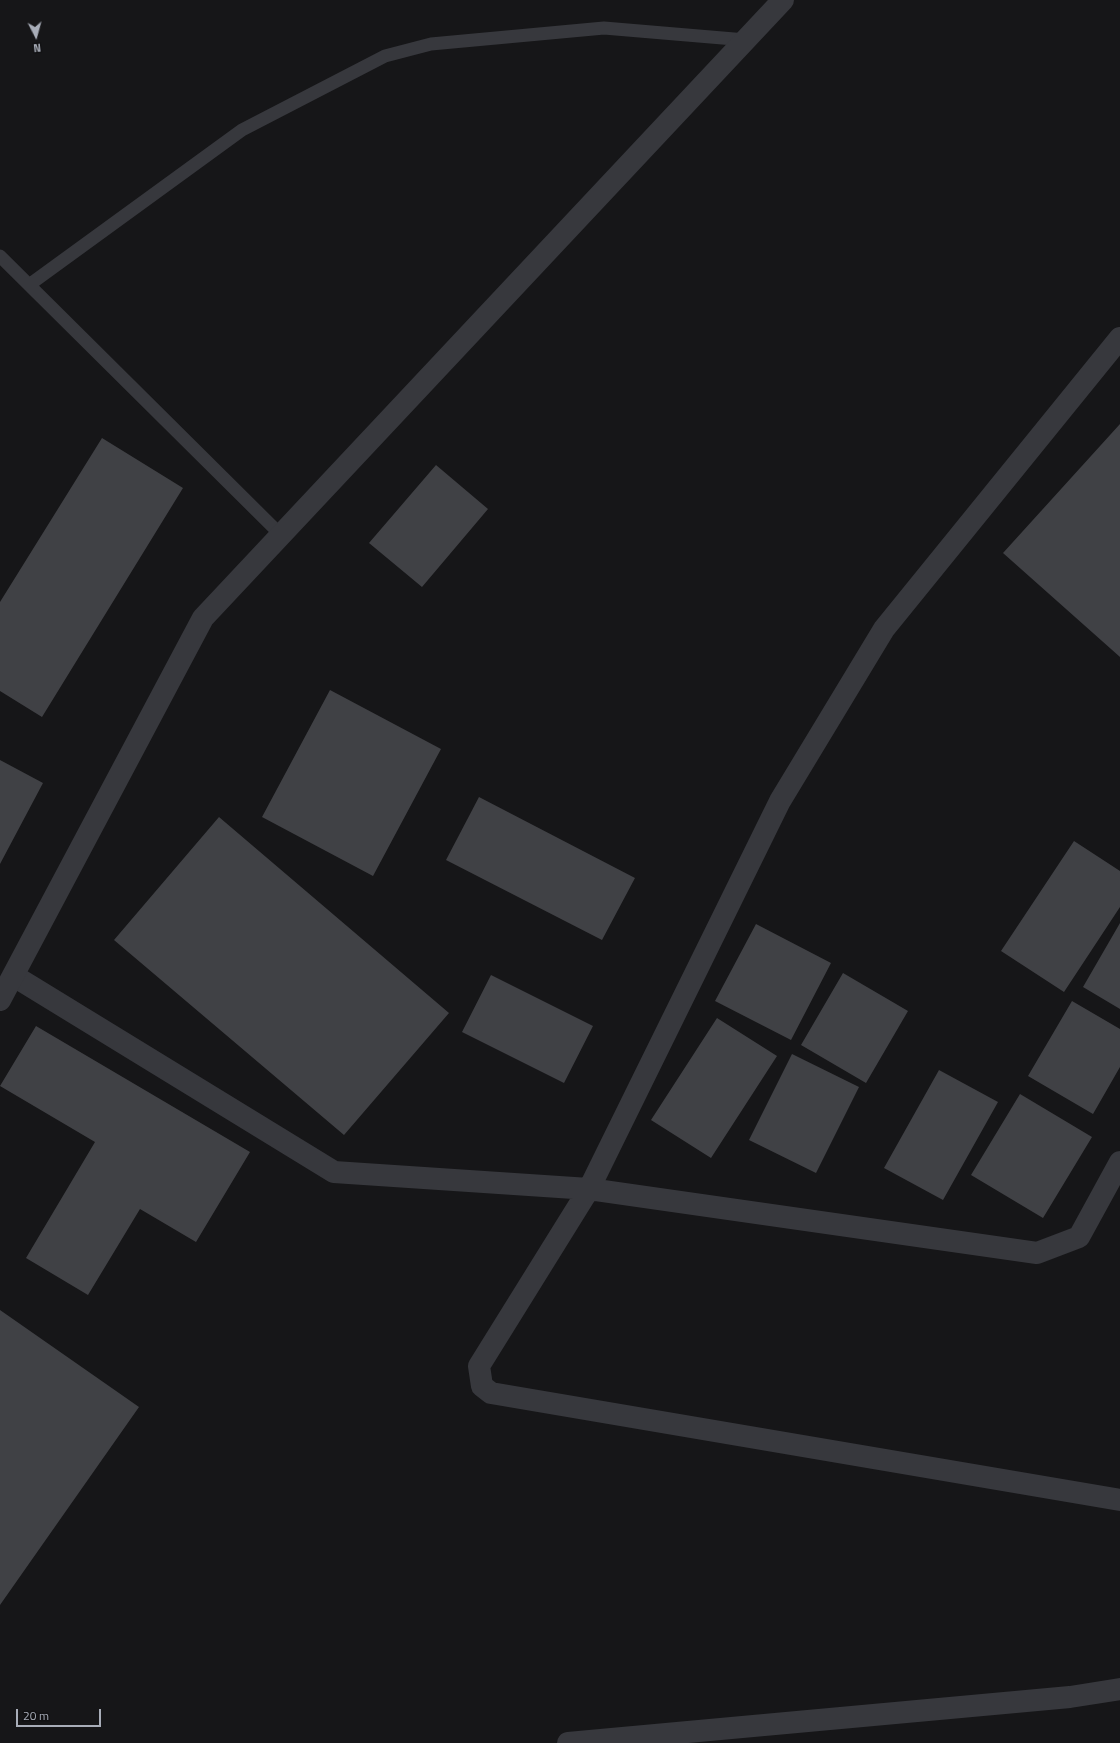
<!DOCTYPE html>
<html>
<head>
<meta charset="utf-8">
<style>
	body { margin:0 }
	#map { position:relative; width:1120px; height:1743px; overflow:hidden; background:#161618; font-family:"Titillium Web",sans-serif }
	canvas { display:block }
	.north { position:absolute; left:16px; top:16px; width:40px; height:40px; -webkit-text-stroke:3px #111113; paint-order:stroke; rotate:174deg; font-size:11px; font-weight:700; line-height:16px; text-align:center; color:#a8adb8 }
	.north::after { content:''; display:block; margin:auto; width:14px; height:18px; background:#a8adb8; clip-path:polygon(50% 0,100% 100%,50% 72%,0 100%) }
	.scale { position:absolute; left:16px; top:1709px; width:85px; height:18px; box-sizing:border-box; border:2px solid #a8adb8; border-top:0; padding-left:5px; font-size:12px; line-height:14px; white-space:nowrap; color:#a8adb8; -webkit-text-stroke:3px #111113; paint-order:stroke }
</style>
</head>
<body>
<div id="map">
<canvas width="1120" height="1743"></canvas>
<div class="north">N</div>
<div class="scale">20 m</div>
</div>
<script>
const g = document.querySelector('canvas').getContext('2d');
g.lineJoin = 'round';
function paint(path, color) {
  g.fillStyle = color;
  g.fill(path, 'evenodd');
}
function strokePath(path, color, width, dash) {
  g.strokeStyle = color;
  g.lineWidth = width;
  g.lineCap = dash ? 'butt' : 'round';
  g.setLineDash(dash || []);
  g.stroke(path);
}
paint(new Path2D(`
	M1120 424V657L1003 553Z
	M102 438 183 488 42 717 0 691V602Z
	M436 465 488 509 422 587 369 543Z
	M330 690 441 749 373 876 262 817Z
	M0 760 43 783 0 864Z
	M479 797 635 878 602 940 446 860Z
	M219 817 449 1013 344 1135 114 940Z
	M1074 841 1120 871V907L1064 992 1001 951Z
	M1120 923V1009L1083 987Z
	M756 924 831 963 791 1040 715 1001Z
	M843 973 908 1011 866 1083 801 1045Z
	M491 975 593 1026 564 1083 462 1032Z
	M1072 1001 1120 1029V1067L1093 1114 1028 1076Z
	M717 1018 777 1056 711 1158 651 1120Z
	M36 1026 250 1152 196 1242 140 1209 88 1295 26 1258 95 1142 0 1086Z
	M792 1054 859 1087 816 1173 749 1140Z
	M939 1070 998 1102 943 1200 884 1168Z
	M1020 1094 1092 1137 1043 1218 971 1175Z
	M0 1310 139 1407 0 1605Z`), '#404145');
strokePath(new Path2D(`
	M0 256 281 535
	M29 285 242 130 385 56 431 44 604 28 746 40`), '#37383d', 13);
strokePath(new Path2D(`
	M1120 338 884 629 780 801 589 1189 479 1366 482 1386 491 1393 1120 1500
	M14 976 334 1172 589 1189 1037 1253 1079 1237 1120 1162`), '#37383d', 22);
strokePath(new Path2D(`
	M0 1000 203 618 783 0
	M568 1743 1070 1697 1120 1689`), '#37383d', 22);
</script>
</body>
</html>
